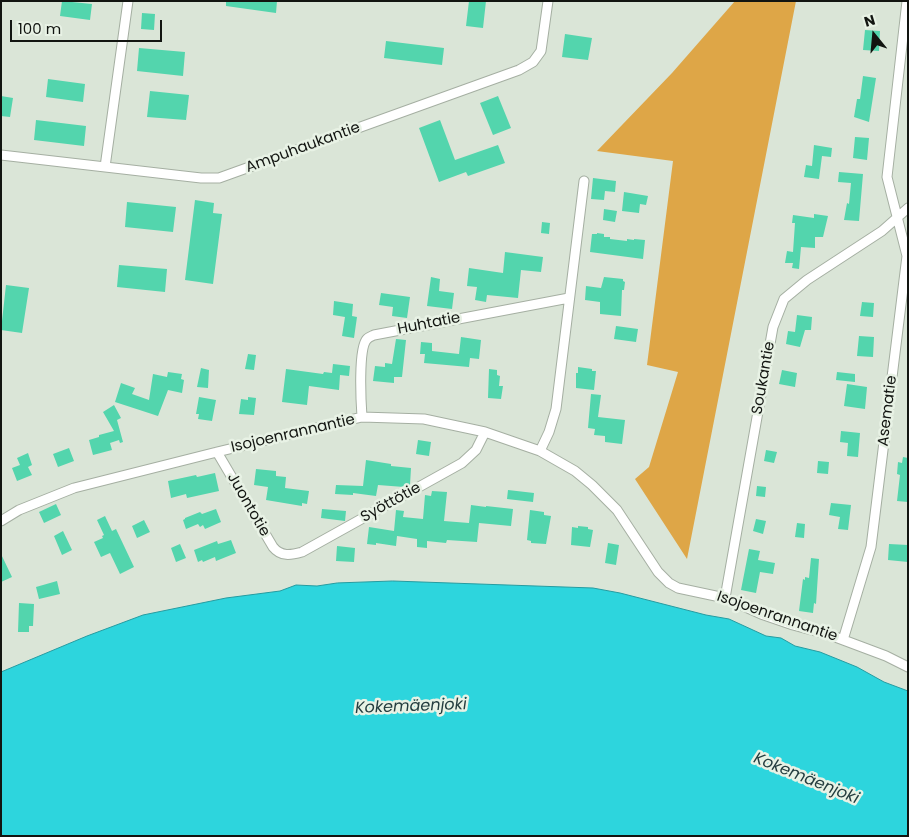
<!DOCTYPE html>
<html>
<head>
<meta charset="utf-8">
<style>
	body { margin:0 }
	#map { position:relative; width:909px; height:837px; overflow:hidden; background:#dae5d7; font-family:Poppins,sans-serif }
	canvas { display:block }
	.frame { position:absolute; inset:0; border:2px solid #121511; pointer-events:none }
	.north { position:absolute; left:849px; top:10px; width:50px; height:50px; -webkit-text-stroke:4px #e8f2e5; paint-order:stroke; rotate:343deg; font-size:14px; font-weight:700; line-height:20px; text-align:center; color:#121511 }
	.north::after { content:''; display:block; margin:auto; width:18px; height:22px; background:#121511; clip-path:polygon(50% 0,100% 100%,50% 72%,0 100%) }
	.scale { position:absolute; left:10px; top:20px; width:152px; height:22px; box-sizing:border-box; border:2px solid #121511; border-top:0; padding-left:6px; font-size:15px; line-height:18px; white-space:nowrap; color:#121511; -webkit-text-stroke:4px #e8f2e5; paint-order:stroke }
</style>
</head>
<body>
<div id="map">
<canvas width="909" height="837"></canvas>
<div class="frame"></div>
<div class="north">N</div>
<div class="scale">100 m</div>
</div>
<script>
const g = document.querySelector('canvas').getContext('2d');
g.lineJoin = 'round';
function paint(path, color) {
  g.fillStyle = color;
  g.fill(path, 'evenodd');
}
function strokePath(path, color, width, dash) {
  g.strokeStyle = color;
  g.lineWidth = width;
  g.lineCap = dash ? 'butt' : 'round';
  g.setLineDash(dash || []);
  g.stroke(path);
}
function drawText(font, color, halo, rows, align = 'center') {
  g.font = font + ' Poppins,sans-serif';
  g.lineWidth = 5;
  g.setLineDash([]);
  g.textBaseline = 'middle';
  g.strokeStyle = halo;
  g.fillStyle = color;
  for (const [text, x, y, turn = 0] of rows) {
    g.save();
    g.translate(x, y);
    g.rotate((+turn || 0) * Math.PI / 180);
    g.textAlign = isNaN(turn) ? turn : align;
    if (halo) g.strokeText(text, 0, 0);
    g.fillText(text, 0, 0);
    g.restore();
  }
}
paint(new Path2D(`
	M735 1H796L687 559 635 479 649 467 678 372 647 365 673 161 597 151 672 73Z`), '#dea647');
const water = new Path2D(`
	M393 581 593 588 620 593 706 615 729 619 766 636 781 638 795 646 820 652 857 667 884 682 908 691V836H1V672L87 636 143 615 226 598 280 591 296 585 317 586 337 583Z`);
paint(water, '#2dd5dd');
strokePath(water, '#259ba0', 1);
paint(new Path2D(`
	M62 1 92 4 90 20 60 16Z
	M226 1H277L276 13 226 6Z
	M469 1H486L483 28 466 26Z
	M142 13 155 14 154 30 141 29Z
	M865 30 880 31 879 51 863 50Z
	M565 34 592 38 588 60 562 57Z
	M386 41 444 48 442 65 384 58Z
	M139 48 185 52 183 76 137 71Z
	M863 76 876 78 869 122 854 117 857 99H860Z
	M48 79 85 84 83 102 46 97Z
	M150 91 189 95 186 120 147 117Z
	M1 96 13 98 10 117 1 116Z
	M498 96 511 128 493 135 480 103Z
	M36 120 86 126 84 146 34 140Z
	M440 120 455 160 498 145 505 163 468 176 466 172 439 182 419 128Z
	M855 137 869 138 867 160 853 158Z
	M814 145 832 148 831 157 822 156 819 179 804 177 806 165 812 166Z
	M839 172 863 174 859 221 844 220 847 203 849 204 851 183 838 182Z
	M593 178 616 181 615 192 605 191 604 200 591 199Z
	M624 192 648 196 646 205 640 204 639 213 622 211Z
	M195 200 214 203 213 213 222 214 213 284 185 280Z
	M127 202 176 207 173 232 125 227Z
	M604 209 617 211 615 222 603 220Z
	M814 214 828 216 823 237H815V248L801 247 799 269 792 268 793 263H785L787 251 793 252 795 223H792L793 215 814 218Z
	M542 222 550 223 549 234 541 233Z
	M597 233 604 234V237H610V239L627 241V239L634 240V239L645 240 643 259 590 252 592 234H597Z
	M505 252 543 257 541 272 521 270 518 298 487 295 486 302 475 300 477 287 467 286 469 268 503 273Z
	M119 265 167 269 165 292 117 287Z
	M431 277 440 279 439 291 454 293 452 309 427 306Z
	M604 277 623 279V281L625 282 624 290H622L621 316 600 314V302L585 300 586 286 601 288Z
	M6 285 29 288 22 333 1 330Z
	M381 293 410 297 407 318 392 316 393 307 379 305Z
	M334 301 353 304 352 316 357 317 354 338 342 336 345 317 333 315Z
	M862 302 874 303 873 317 860 316Z
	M797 315 812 317 811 330H805L800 347 786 344 788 331 795 332Z
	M616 326 638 329 636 342 614 339Z
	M859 336 874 337 873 357 857 356Z
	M461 337 481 340 479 359 470 358 469 367 424 363 425 354H420L421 342 432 343V351L459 354Z
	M396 339 406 340 402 377H394V383L373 381 375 366 385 367V363L392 364Z
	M248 354 256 355 254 370 245 369Z
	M333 364 350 366 349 376 340 375 339 390 309 386 307 405 282 402 286 369 323 374 324 372 332 373Z
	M578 367 592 369V371H596L594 390 576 388V373H578Z
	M201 368 209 370 208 388 197 387Z
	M489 369 497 370V375L500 376 499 386H503L501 399 488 398Z
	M782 370 797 373 795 387 779 384Z
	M168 372 182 374 181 379 184 380 182 393 168 390 158 416 115 402 121 383 135 388 132 394 149 400 153 374 167 377Z
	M837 372 855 374V382L836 380Z
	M847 384 867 387 865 409 844 406Z
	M591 394 601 395 598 417 625 420 622 444 605 442V436L594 435 595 429 588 428Z
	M199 397 216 400 212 421 198 419 199 414H196Z
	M248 397 256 398 254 415 239 414 241 399 248 400Z
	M114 405 121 418 117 420 123 442 120 443 119 440 110 443 112 450 93 455 89 440 99 437V435L114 431 103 412Z
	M841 431 860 433 858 457 847 456 848 443 840 442Z
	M418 440 431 442 429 456 416 454Z
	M69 448 74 461 58 467 53 454Z
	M766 450 777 452 774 463 764 461Z
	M28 453 32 465 28 467 32 475 17 481 12 468 20 465 17 458Z
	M903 457 908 458V502L897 501 900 475 897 474 898 462 902 463Z
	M366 460 391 464V466L411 468 410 485H404V487L378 485 376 496 353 493V495L335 494 336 485 363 486Z
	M818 461 829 462 828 474 817 473Z
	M256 469 276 471V476L286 477 285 488 309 491 307 504 302 503V506L266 500 268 487 254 485Z
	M215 473 219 491 187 498 186 494 171 498 168 481 196 475 197 477Z
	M757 486 766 487 765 497 756 496Z
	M508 490 534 493 533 502 507 499Z
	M432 491 447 492 444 521 469 523 471 505 486 507V506L513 509 511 526 479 523 477 542 447 540 446 543 427 541V548L417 547V539L397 536 396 546 376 543V545L367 544 369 527 394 531 396 510 404 511 403 517 423 519 425 495 431 496Z
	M831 503 851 505 848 530 838 529 840 517 829 515Z
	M56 504 61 515 44 523 39 512Z
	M216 509 221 522 205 529 203 525 200 527 198 524 186 529 183 520 185 519V518L200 512 202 514Z
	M322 509 346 511 345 521 321 518Z
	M530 510 544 512V515L551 516 546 544 531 543V541L527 540Z
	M105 516 112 531 116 529 134 567 120 574 110 553 101 557 94 542 103 538 102 536 104 535 97 520Z
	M756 519 766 521 763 534 753 531Z
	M144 520 150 532 137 538 132 526Z
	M797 523 805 524 804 538 795 537Z
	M578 526 588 527V529L593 530 590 547 571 545 572 527 578 528Z
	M63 531 72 550 62 555 54 536Z
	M231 540 236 553 216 561 215 557 203 562 202 560 198 562 194 550 217 541 218 544Z
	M608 543 619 545 616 565 605 563Z
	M180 544 186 558 176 562 171 548Z
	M889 544 908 545V562L888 560Z
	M337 546 355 548 354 562 336 561Z
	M749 549 760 551 758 560 775 563 773 574 760 572 756 593 741 590Z
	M1 554 12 577 1 582Z
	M811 558 819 559 816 604 814 603 813 613 799 611 803 579 805 580V577L809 578Z
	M57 581 60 594 39 599 36 587Z
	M19 603 34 604 33 626H29V632H18Z`), '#53d5ad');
const minor = new Path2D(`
	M1 155 201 178H219L519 70 533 62 541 51 548 1
	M105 167 128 1
	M362 417C361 403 358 348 367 339 369 337 372 336 374 335L569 298
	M540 451 549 432 556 409 584 181
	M217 452 273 547C281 557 291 555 302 552L462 463 476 450 485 432
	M1 521 19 510 74 488 217 452 362 417 424 419 485 432 540 451 575 471 592 485 617 510 658 572 669 583 678 588 725 598 761 614 793 625 830 635 886 656 908 667
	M725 598 773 327 784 299 807 280 882 231 908 208
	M843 640 871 547 907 256 887 177 907 1`);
strokePath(minor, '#a5afa2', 11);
strokePath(minor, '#fff', 9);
drawText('15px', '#121511', '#e8f2e5', [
	["Ampuhaukantie",303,148,-20],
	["Huhtatie",429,324,-11],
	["Soukantie",764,378,-80],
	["Asematie",888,411,-83],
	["Isojoenrannantie",293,434,-13],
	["Syöttötie",391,503,-29],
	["Juontotie",248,505,60],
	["Isojoenrannantie",777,617,19]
]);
drawText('italic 16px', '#243d3f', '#e8f2e5', [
	["Kokemäenjoki",411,707,-2],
	["Kokemäenjoki",806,779,22]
]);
</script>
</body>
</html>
